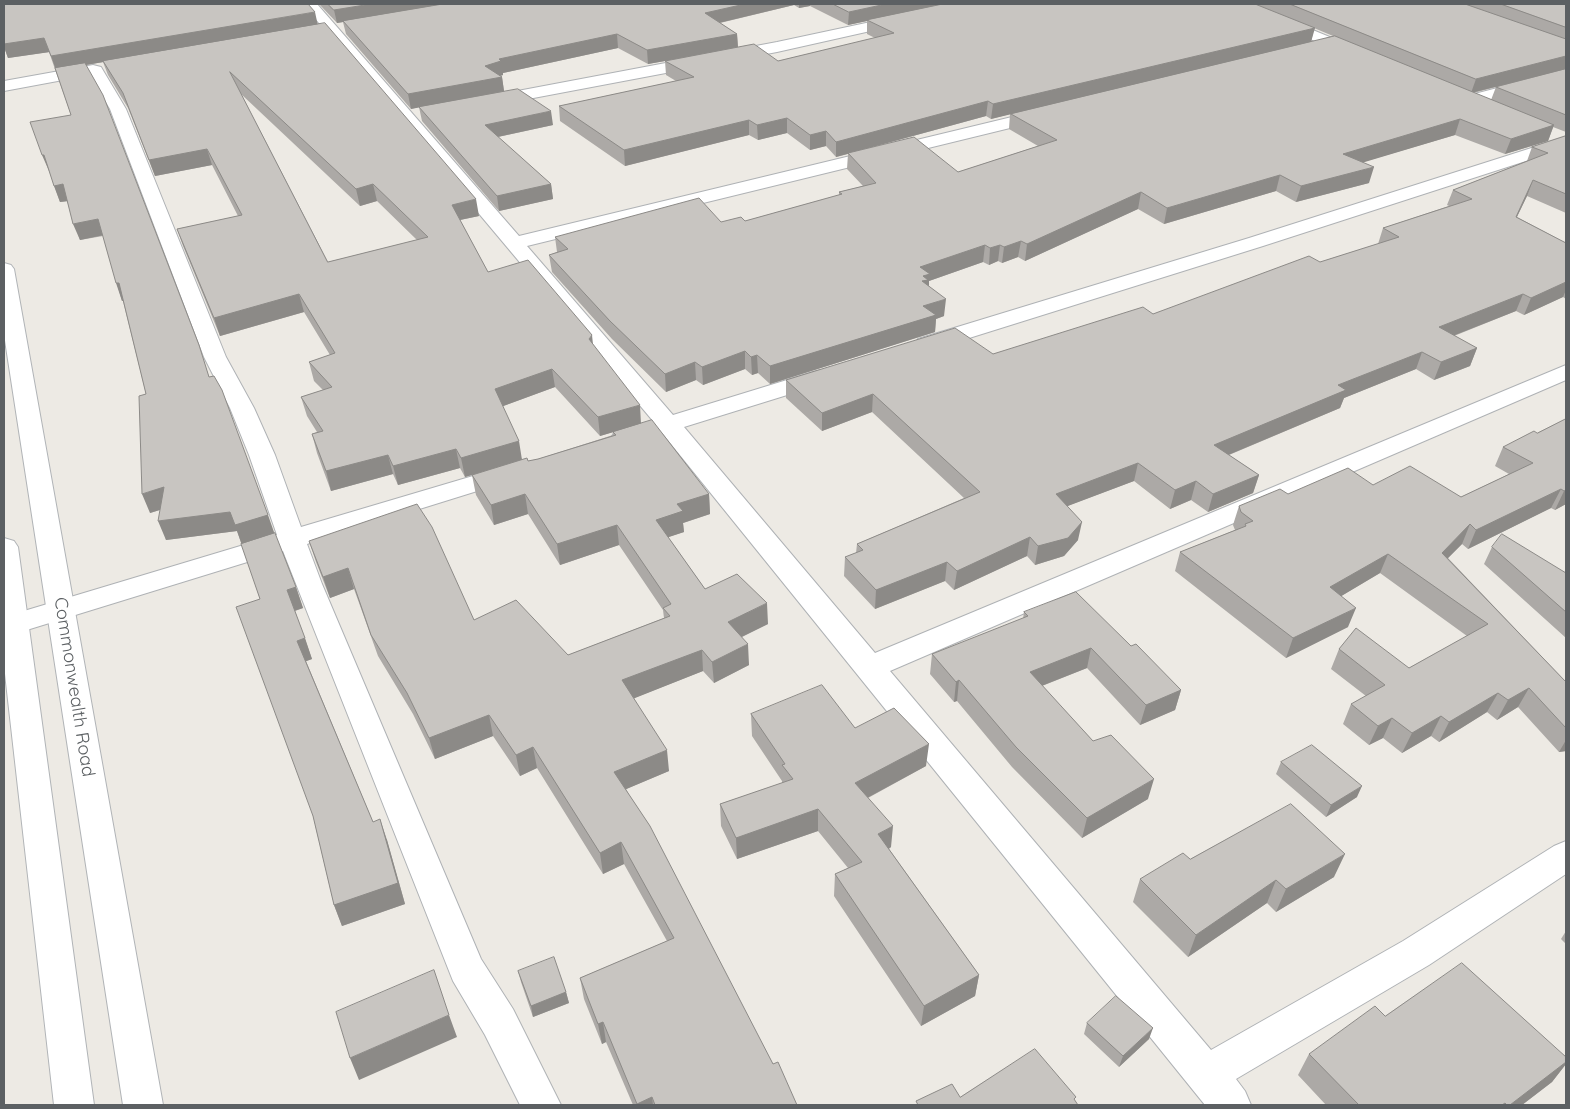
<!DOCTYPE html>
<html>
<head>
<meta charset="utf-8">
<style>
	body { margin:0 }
	#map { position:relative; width:1570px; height:1109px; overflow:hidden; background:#edeae4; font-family:Quicksand,sans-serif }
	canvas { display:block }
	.frame { position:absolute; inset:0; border:5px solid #5c6063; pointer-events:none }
</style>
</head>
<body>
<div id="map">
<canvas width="1570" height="1109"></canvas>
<div class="frame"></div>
</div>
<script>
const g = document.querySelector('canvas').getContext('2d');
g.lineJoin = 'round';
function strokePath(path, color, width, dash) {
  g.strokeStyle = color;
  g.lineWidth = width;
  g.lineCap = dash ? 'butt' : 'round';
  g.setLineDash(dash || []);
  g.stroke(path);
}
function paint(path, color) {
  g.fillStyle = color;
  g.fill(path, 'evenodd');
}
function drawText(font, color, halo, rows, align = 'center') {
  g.font = font + ' Quicksand,sans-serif';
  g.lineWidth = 4;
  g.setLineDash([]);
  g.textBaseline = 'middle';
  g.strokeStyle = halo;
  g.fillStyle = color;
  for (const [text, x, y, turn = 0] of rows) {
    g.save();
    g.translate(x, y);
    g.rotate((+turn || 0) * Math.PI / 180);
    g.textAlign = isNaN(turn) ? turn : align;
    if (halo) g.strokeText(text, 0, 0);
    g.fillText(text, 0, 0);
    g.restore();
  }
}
const minor = new Path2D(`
	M303 4H317L519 236 1045 109 1051 110 1053 114 1051 118 527 246 673 415 813 372 821 370 829 372 833 377 829 382 684 427 875 653 1566 365V380L890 671 1211 1050 1403 941 1554 846 1566 841V874L1429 965 1236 1079 1245 1091 1251 1105H1205L663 434 623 445 614 443 611 438 614 433 653 421Z
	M955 4H980L973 8 777 52 491 106 483 101 491 96 777 42Z
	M1231 4H1250L1361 50 1364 53 1361 56H1351L1233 7Z
	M93 65 101 67 126 109 226 357 254 408 275 455 301 527 510 465 519 468 523 473 519 478 307 544 322 584 481 959 513 1009 561 1105H520L485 1035 453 981 283 551 4 637V617L277 535 249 455 230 408 204 357 110 109 90 75 4 91V81Z
	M1566 70V80L1469 105 1461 100 1463 97Z
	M1566 137V148L1263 246 934 349 926 351 918 349 915 344 918 339 1249 238Z`);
const secondary = new Path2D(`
	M4 263 11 265 14 269 163 1105H123L4 334Z
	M4 538 14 541 18 547 94 1105H54L4 665Z`);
strokePath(minor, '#afb2b5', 2);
strokePath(secondary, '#b1b4b7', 2);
paint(minor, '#fff');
paint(secondary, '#fff');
paint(new Path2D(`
	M4 4 318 24 479 216 460 220 488 272 593 345 641 423 709 494 710 514 683 523 684 532 668 537 705 589 768 624 742 637 749 665 714 683 703 671 634 698 669 771 626 789 773 1064 797 1105H633L606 1042 602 1044 584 999 580 978 667 941 624 864 603 874 537 768 520 776 493 736 435 759 413 714 378 656 354 589 330 598 316 562 309 541 474 620 568 655 664 618 663 610 619 545 560 565 528 514 494 525 476 495 472 475 465 477 460 468 398 485 393 474 331 491 317 453 312 434 317 432 307 416 301 397 323 390 314 381 309 362 330 355 304 312 220 336 183 246 177 229 238 216 212 165 155 176 128 108 108 75 103 62 86 65 199 345 209 377 296 587 303 608 295 611 312 659 306 661 373 822 387 840 405 904 342 926 334 905 313 816 260 599 237 531 166 540 160 510 150 513 146 394 123 301H122L103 236 80 240 67 201 60 202 49 171 71 115 49 52 8 58 4 47ZM241 94 360 206 377 201 417 240 328 262ZM555 387 600 436 613 432V435L538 459 528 461 522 460 503 406Z
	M319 4H1566V69L1473 93 1491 100 1496 87 1566 69V132L1553 127 1548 141 1505 154 1455 135 1363 162 1369 183 1296 202 1276 191 1164 224 1138 209 1025 261 1018 257 1002 263 998 261 989 265 983 262 929 281V286L944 316 936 319 935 332 770 384 758 373 752 375 745 369 703 385 696 380 666 392 612 339 552 272 549 255 557 252 555 237 745 221 839 195V192L863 186 847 169 848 154 836 157 826 146 810 150 787 133 758 140 749 135 625 166 560 121 559 106 676 81 666 75 665 61 648 64 618 48 503 73V75L500 76 502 77 504 91 553 125 498 137 551 184 553 199 499 211 422 121 419 107 411 109 346 34 343 22 337 23ZM794 5 799 8 810 6 848 25 867 21V34L875 38 778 61 738 47 737 34 720 23ZM1314 28 1333 36 1311 42ZM1010 114 1009 129 1038 146 958 172 858 151 986 116 991 119Z
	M1566 136V213L1527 196 1517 217 1566 243V299L1563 297 1524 315 1516 311 1454 336 1477 348 1470 366 1434 380 1416 369 1344 398 1340 408 1229 455 1259 475 1253 493 1208 512 1191 500 1170 509 1134 481 1067 506 1078 540 1064 556 1035 565 1027 556 954 590 945 581 875 609 844 576 845 557 856 553 857 544 964 498 872 412 822 431 786 398V380L993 354 1153 314 1320 262 1378 244 1383 228 1449 206 1447 205 1453 190 1527 161 1532 147Z
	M1566 419V504L1555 510 1551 508 1468 549 1462 544 1448 558 1566 682V751L1559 752 1518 707 1497 720 1487 712 1439 742 1431 736 1402 753 1383 738 1369 745 1343 724 1351 704 1366 696 1331 669 1339 649 1409 668 1467 636 1380 573 1341 596 1348 627 1286 658 1175 571 1180 552 1235 530 1233 525 1239 506 1288 494 1373 485 1461 497 1509 474 1495 466 1503 447 1537 433Z
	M1492 547 1566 573V638L1484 564Z
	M1024 612 1131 646 1181 690 1175 710 1140 725 1087 668 1042 686 1093 741 1148 799 1082 838 1012 767 957 701 954 702 930 674 932 654 1023 619Z
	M751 714 855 728 926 766 868 798 891 847 889 849 979 975 975 996 921 1026 834 896 835 874 848 868 818 831 737 859 721 826 720 804 782 783V781L752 736Z
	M1281 762 1357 797 1326 817 1276 774Z
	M1190 859 1334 877 1276 912 1267 903 1188 957 1133 902 1140 879Z
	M1566 931V944L1561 939Z
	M518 971 566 992 569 1003 533 1017 521 982Z
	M1385 1016 1565 1056 1566 1054V1064L1552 1082 1522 1105H1326L1298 1075 1309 1054Z
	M1087 1023 1149 1039 1119 1067 1084 1034Z`), '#aca9a6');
paint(new Path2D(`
	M371 4H453L337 23 334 10Z
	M745 4H794V5L706 26 705 13Z
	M799 4H810V6L799 8Z
	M886 4H947L848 25 849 12Z
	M315 12 318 26 56 70 51 56Z
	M1315 28 1311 42 991 119 993 104Z
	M617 34 618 48 503 73V75L487 80 485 66 499 59Z
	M737 34 738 48 648 64 647 50Z
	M44 38 50 52 8 58 4 47V44Z
	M1566 56V69L1471 93 1476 79Z
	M502 77 504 91 411 109 408 94Z
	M988 101 986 116 836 157V142Z
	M551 111 553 125 488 139 485 125Z
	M787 118V133L758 140 757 125Z
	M1460 119 1455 135 1338 170 1343 154Z
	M749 120V135L625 166 624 150Z
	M1554 125 1548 141 1505 154 1511 139Z
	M826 131V146L810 150V135Z
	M207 149 212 165 155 176 149 160Z
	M42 155H44L51 171H49Z
	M1374 167 1369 183 1296 202 1301 186Z
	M1280 175 1276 191 1164 224 1167 208Z
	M1533 180 1527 196 1509 233 1516 217Z
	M63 184 69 201 60 202 54 186Z
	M373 184 377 201 360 206 356 189Z
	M551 184 553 199 499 211 497 196Z
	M1141 192 1138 209 1025 261 1027 244Z
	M476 199 479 216 455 221 452 205Z
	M98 219 104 235 80 240 73 224Z
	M1021 241 1018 257 1002 263 1004 247Z
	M985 245 983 262 929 281V291L921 298 920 267Z
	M1000 245 998 261 989 265 990 248Z
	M1566 282V290L1563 297 1524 315 1531 298Z
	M116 283H119L126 300 122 301Z
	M299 294 304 312 220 336 214 318Z
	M1523 294 1516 311 1432 344 1439 327Z
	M946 299 944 316 936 319 935 332 770 384V366L923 306Z
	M592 335 594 354 589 339Z
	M1477 348 1470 366 1434 380 1441 362Z
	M745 351V369L703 385 702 367Z
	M1422 352 1416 369 1344 398 1340 408 1209 463 1214 445 1338 385Z
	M757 355 758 373 752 375 751 357Z
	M695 362 696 380 666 392 665 374Z
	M552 369 555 387 498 408 495 389Z
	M873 394 872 412 822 431V413Z
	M640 405 641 424 600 436 598 417Z
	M519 441 522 460 465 477 461 458Z
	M456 449 460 468 398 485 393 466Z
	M388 455 393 474 331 491 326 471Z
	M1138 463 1134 481 1052 512 1056 494Z
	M1259 475 1253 493 1208 512 1213 494Z
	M1196 481 1191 500 1170 509 1175 490Z
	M164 487 172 506 150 513 142 494Z
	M1561 489 1551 508 1468 549 1476 530Z
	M1566 490V504L1555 510 1564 491Z
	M525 494 528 514 494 525 491 505Z
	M709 494 710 514 683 523 684 532 657 541 656 520 677 504Z
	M230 512 268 515 275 535 242 545 237 531 166 540 158 521Z
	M1082 522 1078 540 1064 556 1035 565 1038 546Z
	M1470 524 1462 544 1434 572 1442 553Z
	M617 525 619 545 560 565 557 544Z
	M1030 537 1027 556 954 590 957 571Z
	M1388 554 1380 573 1323 607 1330 587Z
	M947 562 945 581 875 609 876 590Z
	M348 568 354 589 330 598 323 577Z
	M296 587 303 608 294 611 287 590Z
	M767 603 768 624 729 643 728 622Z
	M1356 608 1348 627 1286 658 1293 638Z
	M305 638 312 659 304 662 297 641Z
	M748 644 749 665 714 683 712 662Z
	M1091 648 1087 668 1026 692 1030 672Z
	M702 650 703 671 625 702 622 680Z
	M959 680 957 701 954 702 956 682Z
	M1529 688 1518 707 1497 720 1508 700Z
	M1181 690 1175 710 1140 725 1146 705Z
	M1498 693 1487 712 1439 742 1449 722Z
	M489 715 493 736 435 759 429 738Z
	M1441 716 1431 736 1402 753 1412 733Z
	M1392 718 1383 738 1369 745 1378 726Z
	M1566 740V751L1559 752Z
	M929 744 926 766 854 805 855 783Z
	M533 747 537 768 520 776 516 755Z
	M667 750 669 771 617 793 614 772Z
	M1154 779 1148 799 1082 838 1087 818Z
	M1362 786 1357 797 1326 817 1331 805Z
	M818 809V831L737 859 736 838Z
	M380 819 387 840 405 904 342 926 334 905Z
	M893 826 891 847 876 856 878 834Z
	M621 842 624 864 603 874 600 853Z
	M1345 854 1334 877 1276 912 1286 889Z
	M1276 880 1267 903 1188 957 1196 935Z
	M979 975 975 996 921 1026 924 1006Z
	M566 992 569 1003 533 1017 531 1006Z
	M449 1015 457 1037 359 1080 350 1058Z
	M603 1022 606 1042 602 1044 598 1024Z
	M1153 1028 1149 1039 1119 1067 1123 1056Z
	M1566 1062V1064L1552 1082 1522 1105H1510Z
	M652 1097 653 1105H637V1104Z`), '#8c8a87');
const building = new Path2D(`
	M4 4H308L315 12 51 56 44 38 4 44Z
	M328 4H371L334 10Z
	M443 4H745L705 13 737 34 647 50 617 34 499 59 501 61 485 66 502 77 408 94 343 21Z
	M833 4H886L849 12Z
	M943 4H1255L1315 28 993 104 988 101 836 142 826 131 810 135 787 118 757 125 749 120 624 150 559 106 694 77 665 61 754 44 778 61 894 33 867 20Z
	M1290 4H1465L1566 39V56L1476 79Z
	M1501 4H1566V27Z
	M325 23 476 199 452 205 488 272 528 260 592 335 589 339 640 405 598 417 552 369 495 389 519 441 461 458 456 449 393 466 388 455 326 471 312 434 323 431 301 397 332 387 309 362 335 353 299 294 214 318 177 229 242 215 207 149 149 160 123 93 103 61ZM230 72 356 189 373 184 428 237 328 262Z
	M1335 36 1554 125 1511 139 1460 119 1343 154 1374 167 1301 186 1280 175 1167 208 1141 192 1027 244 1021 241 1004 247 1000 245 990 248 985 245 920 267 930 274 923 276 928 280 922 281 946 299 923 306 936 315 770 366 757 355 751 357 745 351 702 367 695 362 665 374 610 321 549 255 568 249 555 237 699 198 721 222 741 217 745 221 842 194 839 192 876 183 848 153 914 137 958 172 1057 140 1011 114Z
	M85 63 103 95 199 345 209 377 214 376 222 390 268 515 235 525 230 512 158 521 164 487 142 494 139 396 146 394 119 283H116L98 219 73 224 63 184 54 186 44 155H42L30 122 71 115 55 68Z
	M1566 69V115L1496 87Z
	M518 89 551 111 485 125 551 184 497 196 419 107Z
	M1566 136V194L1533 180 1516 217 1566 243V282L1531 298 1523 294 1439 327 1477 348 1441 362 1422 352 1338 385 1346 390 1214 445 1259 475 1213 494 1196 481 1175 490 1138 463 1056 494 1082 522 1068 538 1038 546 1030 537 957 571 947 562 876 590 845 557 863 550 857 544 980 492 873 394 822 413 786 380 955 328 993 354 1143 307 1153 314 1309 256 1320 262 1399 237 1383 228 1472 199 1453 190 1548 153 1532 147Z
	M1566 419V490L1564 491 1561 489 1476 530 1470 524 1442 553 1566 682V728L1529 688 1508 700 1498 693 1449 722 1441 716 1412 733 1392 718 1378 726 1351 704 1385 685 1339 649 1356 628 1409 668 1488 624 1388 554 1330 587 1356 608 1293 638 1180 552 1246 526 1245 524 1253 521 1241 512 1239 506 1280 489 1288 494 1348 468 1373 485 1410 466 1461 497 1533 463 1503 447 1534 431 1537 433Z
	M652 420 709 494 677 504 683 511 656 520 705 589 737 574 767 603 728 622 748 644 712 662 702 650 622 680 667 750 614 772 650 826 773 1064 778 1062 797 1105H655L652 1097 637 1104 603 1022 598 1024 580 978 674 938 621 842 600 853 533 747 516 755 489 715 429 738 407 693 371 635 348 568 323 577 309 541 417 504 432 527 474 620 516 600 568 655 670 616 663 608 671 604 617 525 557 544 525 494 491 505 472 475 527 458 528 461 538 459 616 435 613 432Z
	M275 533 296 587 287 590 305 638 297 641 373 822 380 819 398 883 334 905 313 816 236 607 260 599 241 544Z
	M1502 534 1566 573V612L1492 547Z
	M1076 592 1131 646 1136 644 1181 690 1146 705 1091 648 1030 672 1093 741 1111 735 1154 779 1087 818 1016 747 959 680 956 682 932 654 1028 616 1024 612Z
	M822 685 855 728 894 708 929 744 855 783 893 826 878 834 979 975 924 1006 835 874 862 862 818 809 736 838 720 804 793 779 782 765 785 764 751 714Z
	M1312 745 1362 786 1331 805 1281 762Z
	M1291 804 1345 854 1286 889 1276 880 1196 935 1140 879 1183 853 1190 859Z
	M554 957 566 992 531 1006 518 971Z
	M1462 963 1566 1057V1062L1510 1105H1507L1505 1103 1502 1105H1359L1309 1054 1375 1006 1385 1016Z
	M434 970 449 1015 350 1058 336 1012Z
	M1116 996 1153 1028 1123 1056 1087 1023Z
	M1035 1049 1076 1097 1074 1099 1078 1105H918L916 1101 952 1084 960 1097Z`);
paint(building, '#c8c5c1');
strokePath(building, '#8c8a87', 1);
drawText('18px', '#5c6063', '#fff', [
	["Commonwealth Road",74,687,81]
]);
</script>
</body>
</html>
